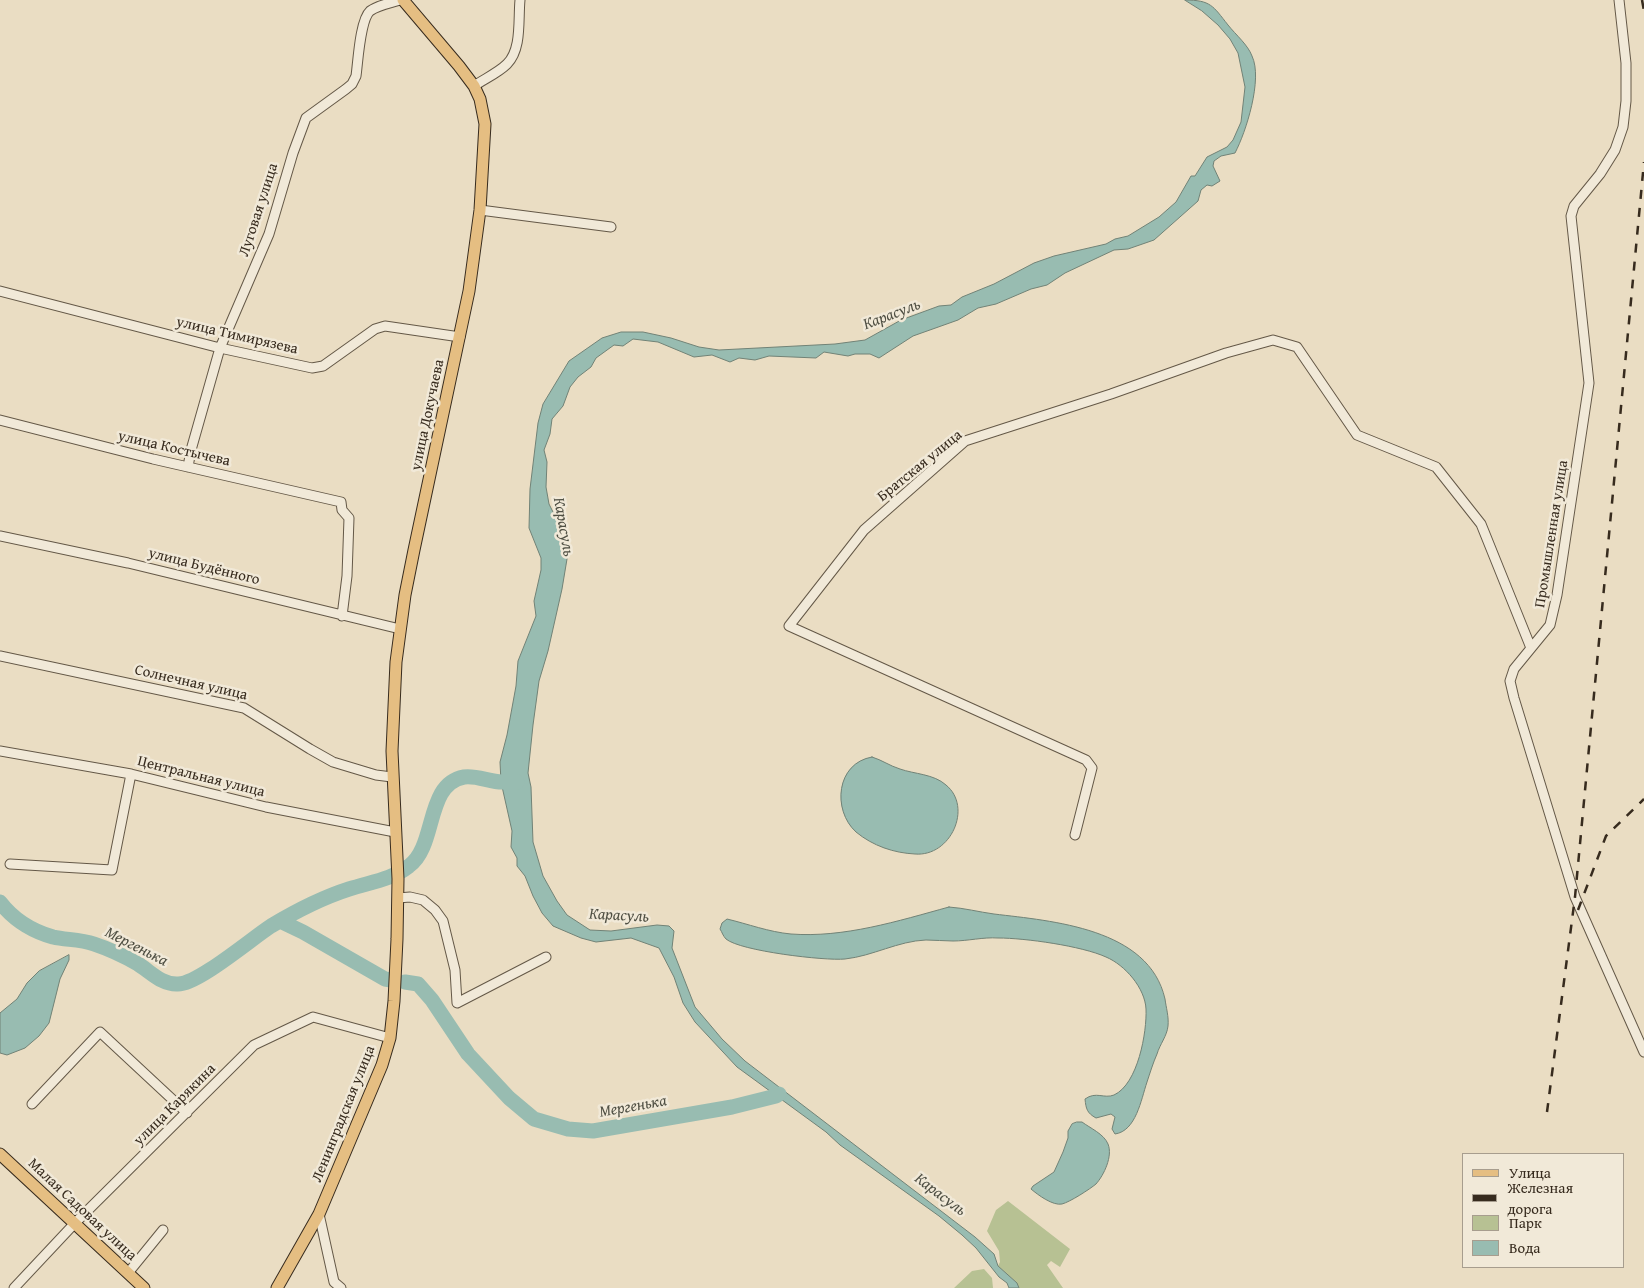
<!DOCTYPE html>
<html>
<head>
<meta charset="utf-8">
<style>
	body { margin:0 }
	#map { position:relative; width:1644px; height:1288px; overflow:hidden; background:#eaddc3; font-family:"Gentium Book Plus",serif }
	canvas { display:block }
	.legend { position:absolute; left:1462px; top:1153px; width:162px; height:115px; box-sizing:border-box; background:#f1e9d8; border:1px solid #a79d8e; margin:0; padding:6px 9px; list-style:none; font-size:15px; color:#372b1e }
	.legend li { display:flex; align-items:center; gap:10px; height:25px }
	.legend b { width:25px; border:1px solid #a79d8e }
</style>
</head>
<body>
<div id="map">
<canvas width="1644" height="1288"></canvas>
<ul class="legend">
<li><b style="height:6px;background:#e5be82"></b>Улица</li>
<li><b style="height:6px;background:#372b1e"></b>Железная дорога</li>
<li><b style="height:14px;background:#b7c193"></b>Парк</li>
<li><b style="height:14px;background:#98bcb1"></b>Вода</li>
</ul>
</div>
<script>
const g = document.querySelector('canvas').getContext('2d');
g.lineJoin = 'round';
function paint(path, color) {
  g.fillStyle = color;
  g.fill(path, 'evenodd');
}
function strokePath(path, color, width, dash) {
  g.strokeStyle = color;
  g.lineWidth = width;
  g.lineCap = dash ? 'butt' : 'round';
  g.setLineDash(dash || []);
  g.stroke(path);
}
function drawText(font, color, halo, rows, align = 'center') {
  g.font = font + ' "Gentium Book Plus",serif';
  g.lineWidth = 5;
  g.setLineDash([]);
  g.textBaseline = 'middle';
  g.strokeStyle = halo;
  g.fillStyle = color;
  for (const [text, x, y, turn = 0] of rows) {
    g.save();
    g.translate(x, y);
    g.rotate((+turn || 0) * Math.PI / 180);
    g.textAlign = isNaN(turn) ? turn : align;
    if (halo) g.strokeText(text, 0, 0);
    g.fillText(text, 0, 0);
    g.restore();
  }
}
paint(new Path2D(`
	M1008 1201 1070 1249 1060 1267 1051 1261 1047 1265 1063 1288H1019L1016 1283 998 1266 1000 1262 999 1251 987 1231 996 1210Z
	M984 1269 992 1278 993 1288H996H954L972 1271Z`), '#b7c193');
const water = new Path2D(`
	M1185 0C1211 0 1213 6 1228 25 1236 35 1248 45 1252 56 1263 79 1246 132 1235 153L1221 156 1214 161 1213 166 1220 181 1212 186 1207 185 1201 190 1198 201 1154 240 1128 249 1114 250 1065 273 1047 285 1031 289 996 304 978 308 958 320 913 336 879 358 870 354H855L848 356 824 352 816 358 769 356 755 360 739 358 730 362 712 355 694 357 658 342 633 339 623 346 614 345 596 358 591 367 578 377 570 387 563 406 552 419 550 434 544 450 547 462 546 487 549 504 558 522 559 538 568 553 562 589 548 651 539 681 533 725 528 773 531 787 533 842 543 876 557 901 567 915 590 930 611 931 657 925 669 926 674 931 672 948 695 1007 722 1039 745 1061 975 1237 994 1254 998 1266 1017 1283 1019 1288H1009L1007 1283 999 1277 976 1248 962 1235 939 1216 840 1145 826 1132 737 1067 695 1022 683 1003 674 977 659 948 631 938 596 942 581 938 553 926 542 913 533 896 525 876 517 866V858L511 847 512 831 501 782 500 762 507 735 516 686 518 661 536 616 534 601 541 570V558L529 528 530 489 538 423 543 404 569 361 602 338 621 332H643L671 338 699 347 719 350 835 344 865 340 901 320 939 306 951 305 962 297 994 284 1034 263 1054 256 1106 244 1115 239 1128 236 1159 217 1176 202 1191 176H1195L1207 157 1227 147 1233 140 1241 122 1245 87 1238 53 1230 39 1218 25 1202 11Z
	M872 757C882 760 890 766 900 769 914 774 934 774 946 785 973 807 951 857 915 854 894 853 873 846 856 832 832 810 836 763 872 757Z
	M949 907C964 908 979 912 994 914 1052 921 1149 928 1165 999 1166 1007 1169 1017 1168 1026 1167 1036 1160 1044 1157 1054 1153 1063 1150 1073 1147 1082 1141 1100 1136 1131 1115 1134L1112 1129 1115 1117 1111 1114 1096 1118C1087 1113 1086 1109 1085 1099 1096 1091 1104 1099 1114 1095 1138 1084 1147 1032 1146 1009 1145 988 1125 965 1106 957 1082 946 1025 938 998 938 983 937 968 941 953 941 944 941 935 940 926 940 898 941 873 956 845 959 825 961 740 951 726 939 723 936 722 932 720 929L722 923 727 919C748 924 769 932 791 934 844 938 898 921 949 907Z
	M69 955V960L60 979 49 1023 39 1036 25 1048 7 1055 0 1053V1013L17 999 27 983 39 971Z
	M1077 1122H1082C1090 1128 1104 1134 1108 1144 1113 1156 1104 1175 1096 1184 1090 1189 1070 1202 1062 1204 1053 1206 1038 1195 1031 1189L1033 1186 1054 1172 1063 1152 1068 1138V1131L1072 1124Z`);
paint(water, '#98bcb1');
strokePath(water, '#718276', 1);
strokePath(new Path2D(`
	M0 902C13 919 32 931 53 937 66 940 80 939 94 944 109 949 124 956 138 964 151 972 162 985 178 984 198 984 251 939 271 926 296 911 321 898 349 889 370 882 391 880 409 866 437 846 425 784 464 777 476 775 490 782 502 782 507 782 512 782 517 782
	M280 921 303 932 385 979 391 980
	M405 982 418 984 432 1000 468 1054 509 1098 534 1119 568 1129 593 1131 732 1107 776 1096 779 1094`), '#98bcb1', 15);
const minor = new Path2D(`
	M1619 0 1626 63V101L1623 127 1615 150 1600 174 1574 206 1571 216 1589 383 1557 595 1550 625 1514 669 1510 681 1514 698 1575 897 1644 1052
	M474 86C484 79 498 73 507 64 522 49 518 20 520 0
	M480 210 611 227
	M0 291 220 348 312 368 323 366 375 329 385 326 460 337
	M0 420 153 459 341 502 342 510 349 518 347 576 342 616
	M188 467 191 450 220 348 269 234 293 153 306 118 346 89 352 84 356 76C358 62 360 20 370 11 378 5 391 3 400 0
	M0 536 128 563 400 629
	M0 656 244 708 310 749 333 762 376 775 392 777
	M0 751 131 774 266 807 395 832
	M1075 835 1092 768 1086 760 789 626 864 530 965 441 1111 394 1226 353 1273 340 1297 347 1357 435 1436 467 1481 524 1531 648
	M10 864 112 870 131 774
	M398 898 410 897 423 900 435 910 443 921 455 970 457 1003 546 957
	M32 1104 100 1032 187 1113
	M319 1214 334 1282 341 1288
	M128 1273 163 1230
	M14 1288 75 1223 254 1045 313 1017 390 1038`);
const major = new Path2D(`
	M0 1154 144 1288
	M277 1288 319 1214 382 1065 390 1038 394 1001 397 939 398 879 392 751 396 662 405 595 414 550 469 291 480 210 485 124 480 99 474 86 459 66 403 0`);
strokePath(minor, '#645847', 11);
strokePath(major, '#372b1e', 13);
strokePath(minor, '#f1e9d8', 9);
strokePath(major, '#e5be82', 11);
strokePath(new Path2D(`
	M1642 0 1644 11
	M1578 910 1606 836 1644 799
	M1547 1112 1575 897 1644 162`), '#372b1e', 2.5, [9, 9]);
drawText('15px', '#372b1e', '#f1e9d8', [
	["Луговая улица",259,210,-72],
	["улица Тимирязева",237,336,13],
	["улица Докучаева",428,415,-78],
	["улица Костычева",174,449,13],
	["Братская улица",920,466,-39],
	["Промышленная улица",1552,534,-81],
	["улица Будённого",204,567,14],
	["Солнечная улица",191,683,13],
	["Центральная улица",201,777,14],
	["улица Карякина",175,1105,-45],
	["Ленинградская улица",344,1114,-68],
	["Малая Садовая улица",82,1210,43]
]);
drawText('italic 16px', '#4f4f43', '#f1e9d8', [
	["Карасуль",892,315,-21],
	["Карасуль",563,527,80],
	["Карасуль",619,916,3],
	["Мергенька",136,947,27],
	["Мергенька",633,1107,-10],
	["Карасуль",940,1195,37]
]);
</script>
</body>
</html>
